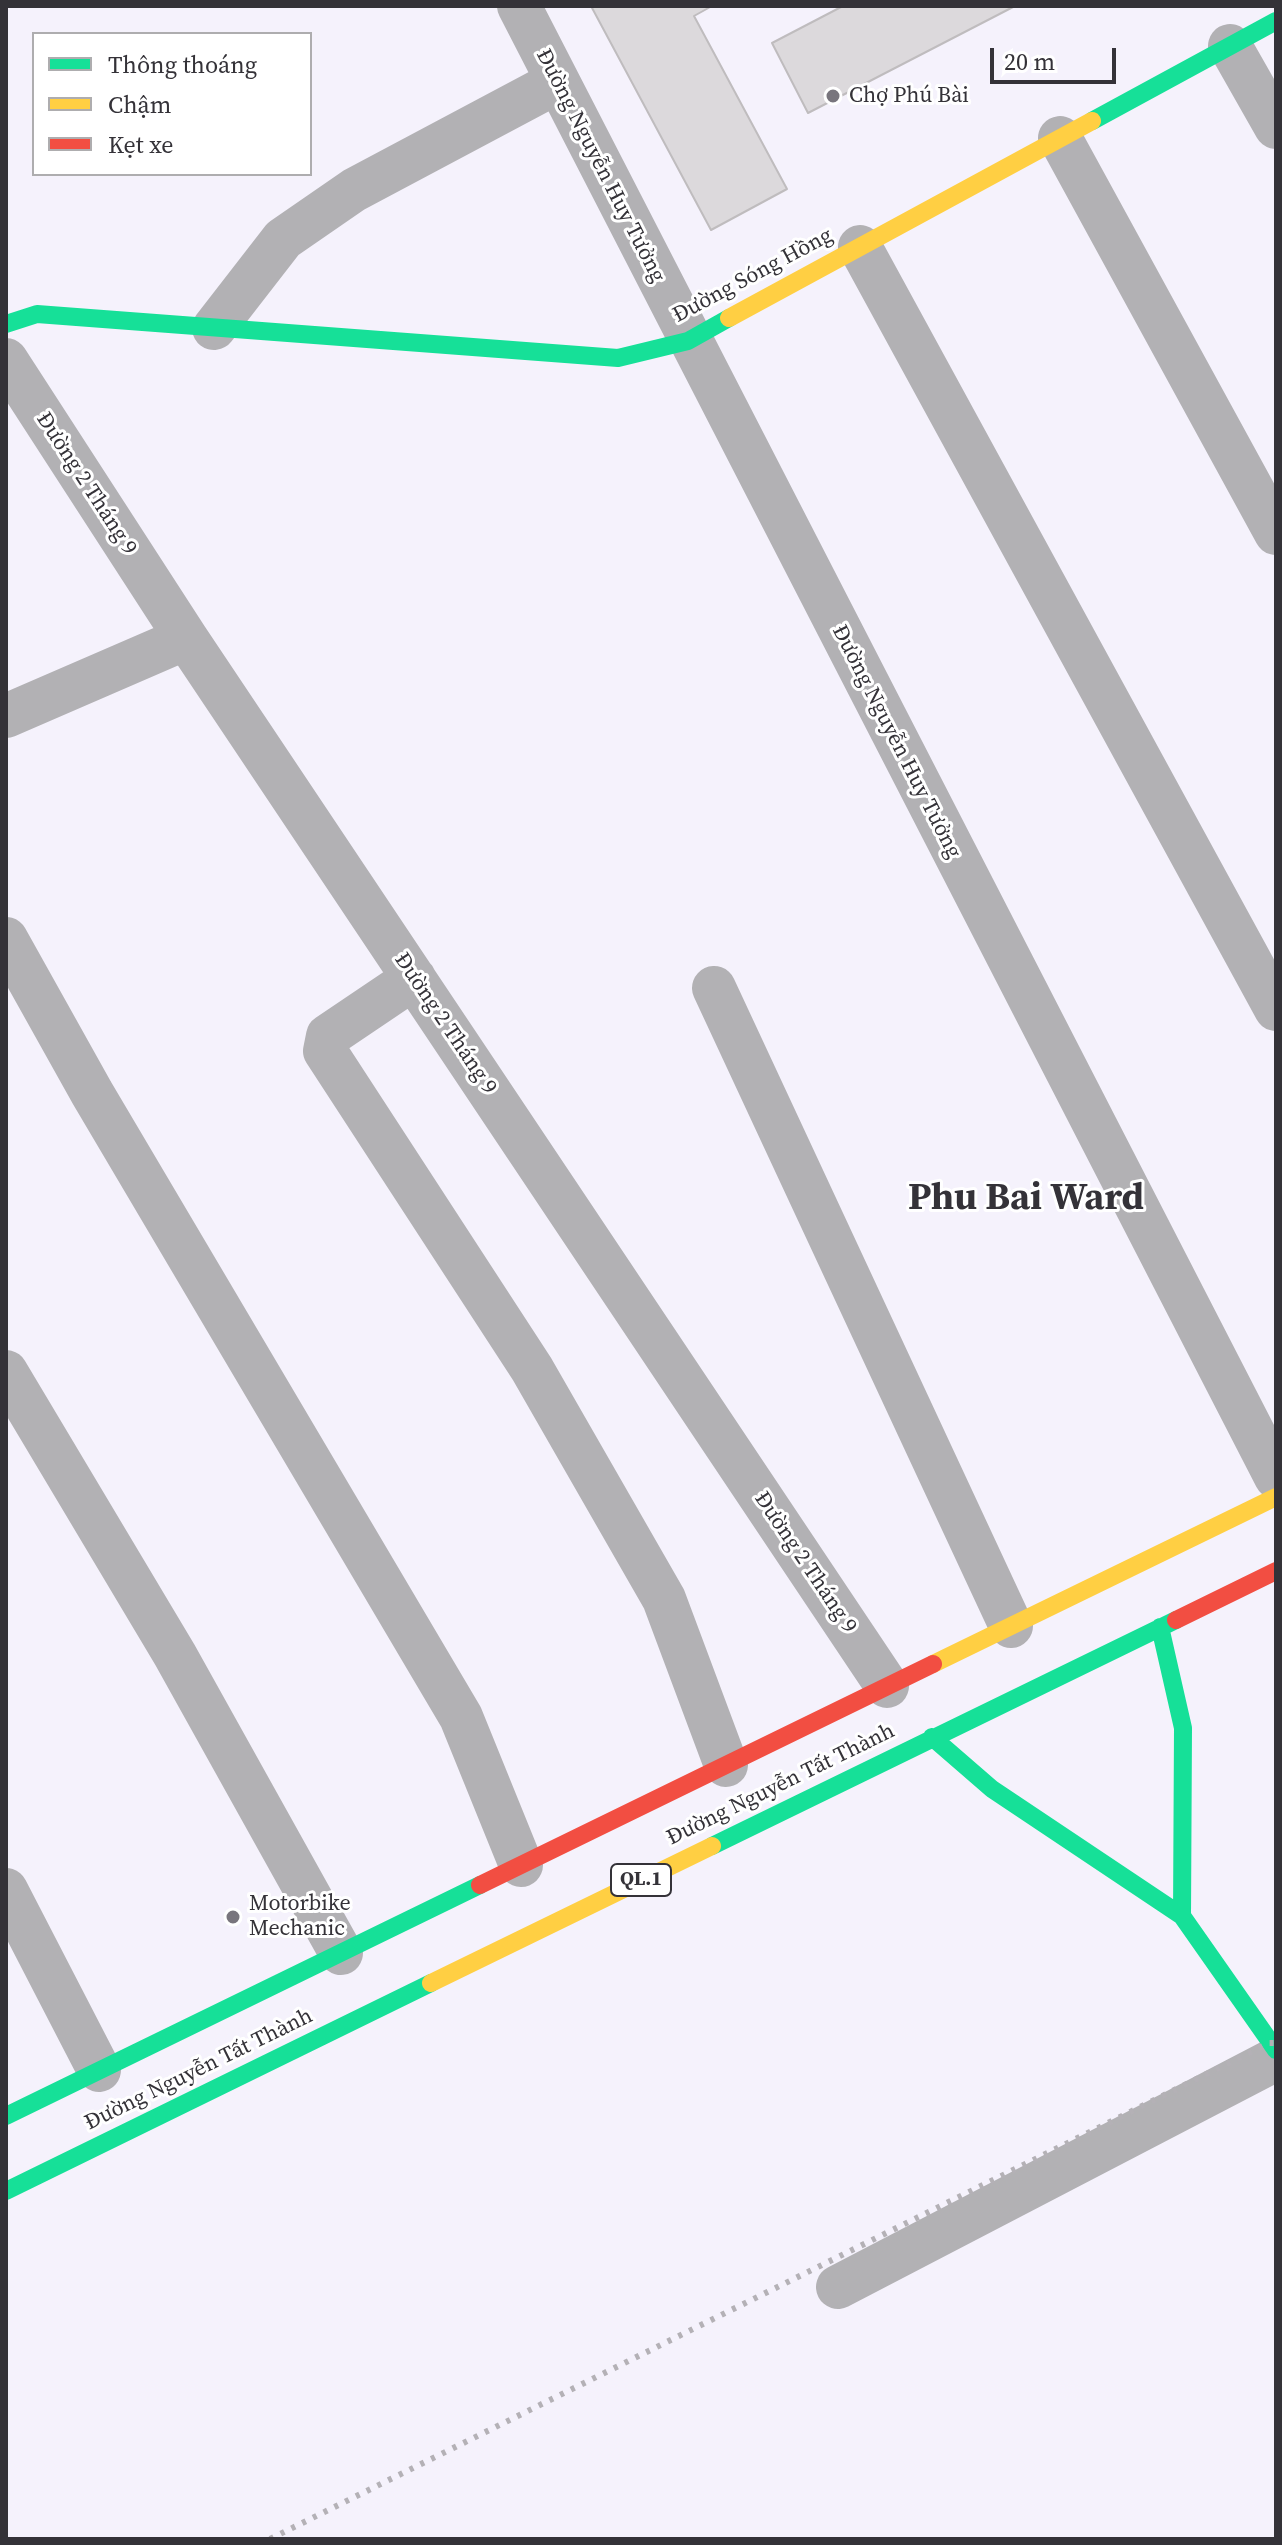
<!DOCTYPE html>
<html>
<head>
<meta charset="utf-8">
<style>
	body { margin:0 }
	#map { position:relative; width:1282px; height:2545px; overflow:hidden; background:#f5f2fc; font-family:"Source Serif 4",serif }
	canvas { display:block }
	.frame { position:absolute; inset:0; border:8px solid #343238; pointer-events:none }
	.legend { position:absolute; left:32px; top:32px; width:280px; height:144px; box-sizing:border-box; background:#fff; border:2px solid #aeadaf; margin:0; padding:10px 14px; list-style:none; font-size:24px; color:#343238 }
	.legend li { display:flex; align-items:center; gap:16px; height:40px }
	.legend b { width:40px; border:2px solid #aeadaf }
	.scale { position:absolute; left:990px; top:48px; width:126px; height:36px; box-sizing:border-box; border:4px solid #343238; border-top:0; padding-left:10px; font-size:24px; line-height:28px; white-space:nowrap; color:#343238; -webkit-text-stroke:6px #fff; paint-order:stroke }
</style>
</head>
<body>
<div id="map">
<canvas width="1282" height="2545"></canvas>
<div class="frame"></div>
<ul class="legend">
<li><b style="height:10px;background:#16e098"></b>Thông thoáng</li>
<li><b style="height:10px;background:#ffcf43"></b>Chậm</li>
<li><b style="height:10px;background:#f24e42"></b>Kẹt xe</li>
</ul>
<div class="scale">20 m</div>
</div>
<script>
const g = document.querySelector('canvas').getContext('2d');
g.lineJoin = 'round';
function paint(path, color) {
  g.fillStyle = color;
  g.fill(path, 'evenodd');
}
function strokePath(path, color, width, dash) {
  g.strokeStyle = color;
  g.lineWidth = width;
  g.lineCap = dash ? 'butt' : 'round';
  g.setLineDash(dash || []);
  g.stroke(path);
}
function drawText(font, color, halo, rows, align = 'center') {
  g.font = font + ' "Source Serif 4",serif';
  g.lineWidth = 6;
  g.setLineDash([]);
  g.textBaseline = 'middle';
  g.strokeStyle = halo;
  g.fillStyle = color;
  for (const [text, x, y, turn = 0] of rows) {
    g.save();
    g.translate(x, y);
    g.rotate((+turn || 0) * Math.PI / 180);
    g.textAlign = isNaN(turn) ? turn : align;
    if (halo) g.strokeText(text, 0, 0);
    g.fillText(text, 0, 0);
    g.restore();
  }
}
const building = new Path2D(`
	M591 6H712L694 16 787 189 711 230Z
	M843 6H1015L808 113 772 43Z`);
paint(building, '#dcd9dc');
strokePath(building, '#bfbcbe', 2);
strokePath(new Path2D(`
	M519 6 1276 1477
	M1230 46 1276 127
	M1060 138 1276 533
	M860 247 1276 1009
	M214 328 283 239 354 190 557 82
	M6 360 186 638 887 1686
	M6 716 186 638
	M6 939 92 1093 461 1717 521 1865
	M414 978 328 1036 325 1051 532 1369 664 1599 726 1765
	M714 988 1011 1626
	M6 1372 175 1655 341 1953
	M6 1890 99 2070
	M838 2287 1276 2059`), '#b2b1b4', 44);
strokePath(new Path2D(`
	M1092 121 1276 21
	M6 324 37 314 618 358 688 341 729 318
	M1160 1627 1183 1728 1182 1916
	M932 1737 992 1789 1182 1916 1276 2050
	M712 1846 1176 1620
	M6 2116 480 1885
	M6 2191 431 1983`), '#16e098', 18);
strokePath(new Path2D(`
	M729 318 1092 121
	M933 1664 1276 1497
	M431 1983 712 1846`), '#ffcf43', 18);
strokePath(new Path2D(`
	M1176 1620 1276 1571
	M480 1885 933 1664`), '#f24e42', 18);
strokePath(new Path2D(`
	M270 2539 1269 2043H1276`), '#b4b1b6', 6, [4, 8]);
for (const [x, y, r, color] of [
	[833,96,8,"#78757d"],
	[233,1917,8,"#78757d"]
]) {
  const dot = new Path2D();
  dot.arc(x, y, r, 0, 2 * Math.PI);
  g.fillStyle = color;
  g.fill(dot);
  strokePath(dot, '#fff', 3);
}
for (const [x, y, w] of [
	[641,1880,60]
]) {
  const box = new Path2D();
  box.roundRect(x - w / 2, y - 16, w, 32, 6);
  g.fillStyle = '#fff';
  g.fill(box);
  strokePath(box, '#343238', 2);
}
drawText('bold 20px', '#343238', null, [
	["QL.1",641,1880]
]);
drawText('22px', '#343238', '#fff', [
	["Chợ Phú Bài",849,96],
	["Motorbike",249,1904],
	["Mechanic",249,1929]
], 'left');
drawText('22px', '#343238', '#fff', [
	["Đường Nguyễn Huy Tưởng",600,166,63],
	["Đường Sóng Hồng",753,276,-28],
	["Đường 2 Tháng 9",86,484,57],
	["Đường Nguyễn Huy Tưởng",896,742,63],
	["Đường 2 Tháng 9",445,1024,56],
	["Đường 2 Tháng 9",805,1563,56],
	["Đường Nguyễn Tất Thành",781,1785,-26],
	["Đường Nguyễn Tất Thành",199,2070,-26]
]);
drawText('bold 38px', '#343238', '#fff', [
	["Phu Bai Ward",1026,1199]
]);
</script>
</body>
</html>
